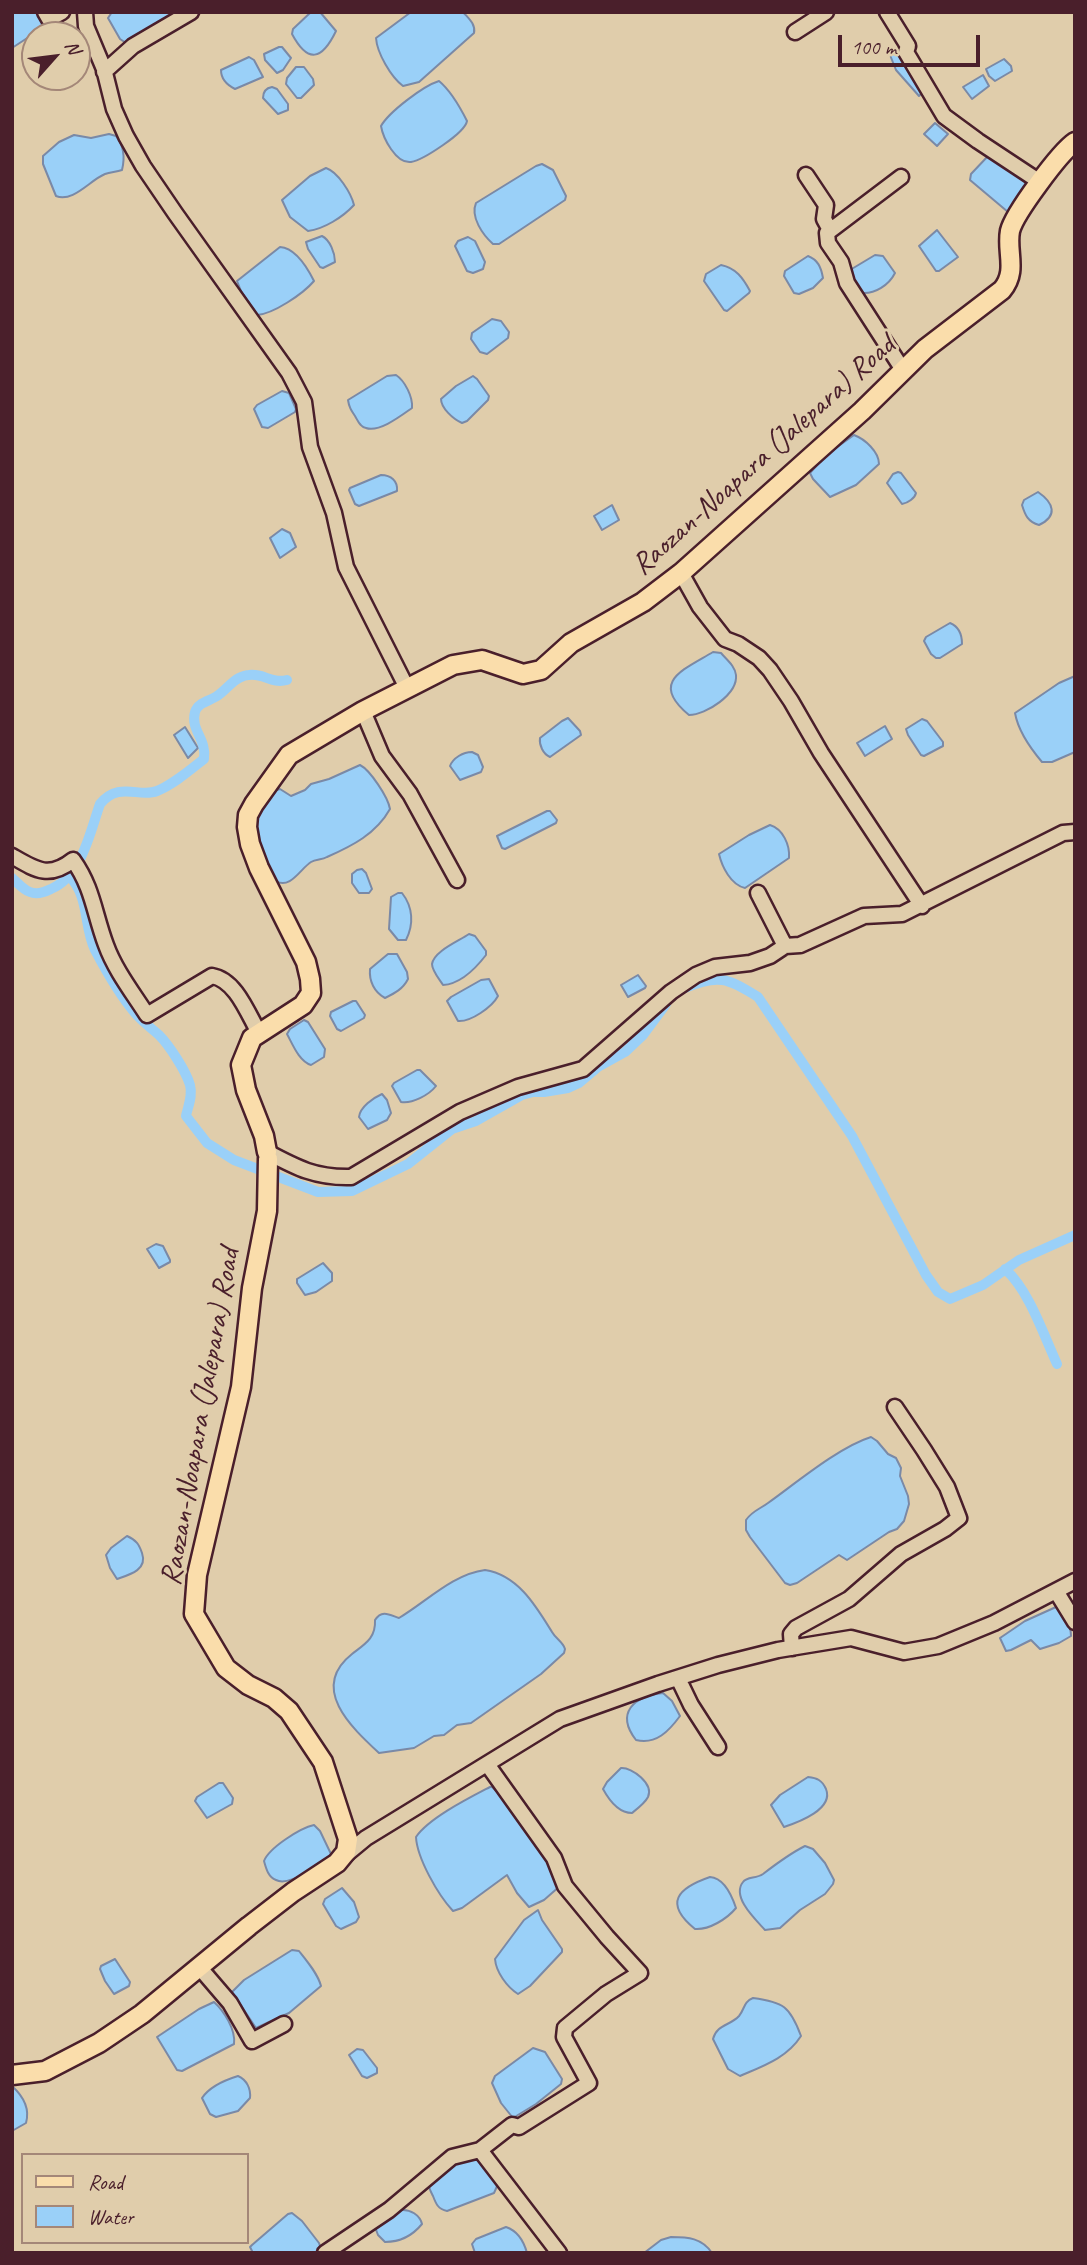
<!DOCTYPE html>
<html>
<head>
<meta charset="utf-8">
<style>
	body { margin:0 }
	#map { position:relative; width:1087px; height:2265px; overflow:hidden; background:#e0cdab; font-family:Caveat,sans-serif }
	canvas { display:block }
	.frame { position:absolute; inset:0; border:14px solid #4a1f2b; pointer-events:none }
	.legend { position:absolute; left:21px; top:2153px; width:228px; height:91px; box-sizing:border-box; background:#e0cdab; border:2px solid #a48778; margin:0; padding:9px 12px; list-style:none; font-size:21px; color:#4a1f2b }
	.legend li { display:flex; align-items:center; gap:14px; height:35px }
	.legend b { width:35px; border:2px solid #a48778 }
	.north { position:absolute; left:21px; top:21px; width:70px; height:70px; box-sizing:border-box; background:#e0cdab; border:2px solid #a48778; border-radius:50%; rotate:62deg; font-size:19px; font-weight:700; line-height:28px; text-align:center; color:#4a1f2b }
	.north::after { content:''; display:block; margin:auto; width:24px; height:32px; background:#4a1f2b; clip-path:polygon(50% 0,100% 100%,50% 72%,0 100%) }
	.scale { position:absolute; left:838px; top:35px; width:142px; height:32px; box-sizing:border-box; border:4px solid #4a1f2b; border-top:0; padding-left:9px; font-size:21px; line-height:24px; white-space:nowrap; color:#4a1f2b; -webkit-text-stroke:5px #e0cdab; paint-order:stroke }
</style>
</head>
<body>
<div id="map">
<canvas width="1087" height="2265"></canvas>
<div class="frame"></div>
<ul class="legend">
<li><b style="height:9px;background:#faddab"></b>Road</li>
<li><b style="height:19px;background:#9ad0f8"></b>Water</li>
</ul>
<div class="north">N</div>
<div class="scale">100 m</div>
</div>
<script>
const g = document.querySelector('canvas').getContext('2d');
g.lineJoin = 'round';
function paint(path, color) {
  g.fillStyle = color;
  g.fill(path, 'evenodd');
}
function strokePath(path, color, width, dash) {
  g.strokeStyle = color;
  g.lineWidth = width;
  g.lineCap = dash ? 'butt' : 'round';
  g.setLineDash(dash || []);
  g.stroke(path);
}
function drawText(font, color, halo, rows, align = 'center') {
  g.font = font + ' Caveat,sans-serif';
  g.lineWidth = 6;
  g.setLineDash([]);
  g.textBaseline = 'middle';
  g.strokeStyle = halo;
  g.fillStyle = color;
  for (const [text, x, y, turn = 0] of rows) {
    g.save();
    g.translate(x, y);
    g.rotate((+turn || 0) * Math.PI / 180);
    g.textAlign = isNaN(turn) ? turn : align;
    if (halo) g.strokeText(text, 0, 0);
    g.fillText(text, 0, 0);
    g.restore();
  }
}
const water = new Path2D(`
	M12 12H40L44 21 38 31 12 48Z
	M112 12H185L126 43 120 39 108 18Z
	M311 12H320L336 31C322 60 308 64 292 34L293 29Z
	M411 12H463C468 18 476 24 474 33L419 82 403 86C391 77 377 53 376 38Z
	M279 47H282L291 58 283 70 277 73 265 60 264 54Z
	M893 49 900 50 909 73 923 92 919 96 896 70 888 50Z
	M249 57 254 60 263 77 235 89C227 85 221 79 221 70Z
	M1004 59 1011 66 1012 71 995 81 989 76 986 69Z
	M296 67H304L313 79 314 85 301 98H297L286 84 287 78Z
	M983 75 989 86 972 99 963 87Z
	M439 81C451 91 460 107 467 121 465 133 423 160 411 162 396 164 383 138 381 126 389 112 423 86 439 81Z
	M272 87 277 89 288 104V110L278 114 263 98C263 91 266 88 272 87Z
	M935 123 948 134 937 146 924 134Z
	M109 134 116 136C124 146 125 158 122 170 116 172 111 172 105 174 90 180 73 203 56 196L43 164V156L59 142 74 135 91 138Z
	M988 156 1015 173 1028 185 1012 211 1008 212 970 180 971 174Z
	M542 164 553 170 566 196 565 200 499 244H493C483 235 470 217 476 203L536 166Z
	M326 168C338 172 351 193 354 205 343 217 324 229 308 231L290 217 282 200 310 176Z
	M937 230 958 257 939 271H936L919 246Z
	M322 236C330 240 335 253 335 262L323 268 320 267 308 249 306 242Z
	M468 237 475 241 485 262 483 269 473 273 467 271 455 246 458 241Z
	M280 247C295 248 307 267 314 281 303 294 273 314 257 315L241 291 237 281Z
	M875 255 883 256 895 273C889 285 875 294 862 293L852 283 850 270Z
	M808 256C818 260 821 267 823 278L813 288 799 294 794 293 784 276 785 271Z
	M721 265C736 268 743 278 750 291L749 293 727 311 724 310 704 281 706 274Z
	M492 319 501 321 509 332 508 338 487 354 480 352 471 339 472 333Z
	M396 375C405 381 413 397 412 408 402 415 379 433 366 428 360 427 358 421 355 416 351 410 349 407 348 400L387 376Z
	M473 376 477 379 489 396 488 400 467 421 462 423C453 419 441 408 441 399L456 386Z
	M282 391 289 393 296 409 295 412 268 428 262 427 254 409 257 405Z
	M854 435C865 439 879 452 879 464L856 485 830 497 813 479 810 473 826 455Z
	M898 472 901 473 916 493C915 498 908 503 902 504L887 483 893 474Z
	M381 475C391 475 398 481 397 491L359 506 355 504 349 490 350 488Z
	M1038 492C1054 503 1058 516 1039 525 1028 522 1025 515 1022 505L1024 500Z
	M612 505 619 520 602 530 594 516Z
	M282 529 290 533 296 547 280 558 270 538Z
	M950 623C960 627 962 635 962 644L940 658H936L931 654 924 641 926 637Z
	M713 652 721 653C727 660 735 666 736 675 738 694 706 715 689 715 649 682 683 670 713 652Z
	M1075 676V752L1052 762H1042C1031 749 1018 730 1015 713L1059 683Z
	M568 718 580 731 581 735 550 757C543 754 539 745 540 738L562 721Z
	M922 719 927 721 943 742V746L924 756 921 755 908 735 906 729Z
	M885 726 892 739 865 756 857 743Z
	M185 727 198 748 188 758 174 735Z
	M472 752 478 755 483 767 481 772 460 780 450 766C453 758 463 752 472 752Z
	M360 765C370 770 388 797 390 809 376 834 352 846 327 857 322 860 316 859 311 862 301 868 290 890 276 881 271 878 269 872 267 868 253 843 248 828 264 803 269 796 271 791 280 789L291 796 305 790 311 784 329 779Z
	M547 811H550L557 820 556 823 505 849 502 848 497 836Z
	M770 825C783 829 790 845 789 858L745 888C731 885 722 867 719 854L749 835Z
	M362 869 366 873 372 889 369 893H359L352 883V874L357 870Z
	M398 893H402C413 907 414 924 406 940H398L389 929 391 897Z
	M469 934 475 936 486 951V955C476 968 460 984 443 985 440 980 432 971 432 964 434 951 459 941 469 934Z
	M388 954H397L407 972 408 979C403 989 395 993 385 998 374 992 369 981 370 969Z
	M638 975 646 986 645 988 628 997 621 985Z
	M489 979 498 996C492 1007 471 1022 458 1021L447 1001 451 997 481 980Z
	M353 1001H356L365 1015 364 1018 341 1031 337 1029 330 1016 331 1012Z
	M304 1020 308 1022 325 1049 324 1057 311 1065C299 1061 293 1045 287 1034L290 1029Z
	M417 1070H420L436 1086C429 1095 412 1104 401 1102L392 1086 394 1083Z
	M382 1094 387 1100 391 1113 387 1120 368 1129 359 1117C360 1107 373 1098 382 1094Z
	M156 1244 163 1246 170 1260V1262L159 1268 147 1249Z
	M323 1263 332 1273V1281L316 1292 305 1295 297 1283V1279Z
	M871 1437 877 1441 888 1454 896 1458 901 1468 900 1476 908 1496 909 1504 904 1521 897 1529 889 1532 847 1560 839 1555 797 1583 790 1585 785 1583 750 1537 746 1530V1520C752 1511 760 1509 768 1503 796 1483 839 1447 871 1437Z
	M127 1536C136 1540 139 1544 142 1553 148 1570 129 1575 117 1579L110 1568 106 1555 111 1548Z
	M485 1570C518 1575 536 1606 552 1632 556 1639 563 1642 565 1649L564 1653 541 1674 471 1723 457 1725 444 1735 434 1736 414 1748 379 1753C351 1727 309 1688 352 1654 365 1644 376 1638 375 1620 382 1609 390 1615 399 1618 426 1602 453 1574 485 1570Z
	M1056 1607C1065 1613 1071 1626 1071 1636L1059 1643 1040 1649 1031 1640 1011 1650 1006 1651 1000 1638 1025 1621Z
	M663 1693 672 1701 680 1716C669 1731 656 1745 636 1740 615 1713 634 1696 663 1693Z
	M621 1768C632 1767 654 1784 648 1797 645 1803 637 1809 632 1813 618 1813 609 1800 603 1789L607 1782Z
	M808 1777C817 1778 822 1780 826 1789 834 1809 799 1822 784 1827L771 1805 780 1795Z
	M219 1783H223L233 1798 232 1804 207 1818 195 1801 197 1797Z
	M490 1787H492L503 1797 549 1865 560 1886 544 1900 529 1907 517 1893 507 1875 462 1908 453 1911C438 1895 417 1858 416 1837 429 1818 469 1798 490 1787Z
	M314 1825 320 1831 331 1854C323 1864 289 1887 276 1880 268 1877 266 1868 264 1861 269 1848 300 1828 314 1825Z
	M805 1846 813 1849 825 1863 834 1880 833 1884 825 1894 800 1910 780 1928 765 1930C756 1920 731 1897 743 1882 747 1876 756 1879 763 1874 776 1864 789 1854 805 1846Z
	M710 1877C724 1878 732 1896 736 1908 727 1919 709 1930 695 1929 663 1903 678 1888 710 1877Z
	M342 1888 354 1902 359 1917 356 1922 341 1929 336 1926 323 1904 325 1899Z
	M538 1910 542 1920 562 1949V1952L530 1986 518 1994C507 1987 496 1972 495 1959L524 1920Z
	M292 1950 299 1951C307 1961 318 1974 321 1986L289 2013 256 2028 232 1992 244 1980Z
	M115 1959 130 1982 129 1986 114 1994 105 1981 100 1969 101 1966Z
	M753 1998C783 2002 790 2006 801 2036 787 2058 763 2066 740 2076L728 2069 713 2039C717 2024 730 2026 739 2016 745 2009 743 2002 753 1998Z
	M214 2002C224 2011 236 2030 234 2044L182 2071 177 2070 157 2037 199 2009Z
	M533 2048 545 2052 562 2079 561 2084 536 2104 513 2118 501 2103 492 2083 495 2076Z
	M357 2049 363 2050 377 2068V2073L367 2078 362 2076 349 2055Z
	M238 2076C247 2080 251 2089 250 2098L238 2111 216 2117 210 2114 202 2098C210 2086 225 2080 238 2076Z
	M12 2086C23 2096 30 2109 26 2123L12 2131Z
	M477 2156 498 2184 494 2193 447 2211C438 2209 436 2204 433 2196 431 2192 429 2189 429 2185 432 2172 465 2159 477 2156Z
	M401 2210C410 2209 420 2215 422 2224 413 2235 400 2242 385 2242L378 2235 375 2227Z
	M292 2213 302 2221 319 2243 320 2246 317 2253H253L250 2247 252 2245 288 2214Z
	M506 2227C518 2231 524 2242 527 2253H475L472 2244 476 2239Z
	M671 2237C688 2237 702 2238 712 2253H644L661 2240Z`);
paint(water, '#9ad0f8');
strokePath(water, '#7a89a6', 2);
strokePath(new Path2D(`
	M69 876C90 897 83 925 95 950 107 973 119 994 135 1013 142 1021 151 1028 159 1035 169 1045 186 1071 190 1085 193 1096 188 1106 186 1116L207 1143 234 1160 318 1192 352 1191 408 1164 452 1129 476 1121 522 1095 533 1092H544L568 1088 579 1083 598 1067 625 1052 643 1035 666 1004
	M12 878C17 882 23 890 30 892 37 895 45 892 51 889 82 876 90 832 100 804 119 781 139 798 157 791 174 784 190 770 204 759 207 739 190 730 195 712 198 702 210 701 217 696 225 691 231 682 239 678 241 677 247 675 249 675 264 673 271 684 287 680
	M685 988C718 974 728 978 758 997L852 1136 926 1275 938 1292 950 1299 983 1285 1019 1260 1075 1235
	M1005 1269C1029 1290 1044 1336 1057 1364`), '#9ad0f8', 10);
const minor = new Path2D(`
	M45 12 49 19 62 12
	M85 12 86 26 104 69 114 109 126 136 143 166 175 213 289 373 304 402 310 447 334 513 346 567 407 688
	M887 12 908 46 906 52 944 116 978 141 1040 182
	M795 32 826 12
	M104 72 133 46 191 12
	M806 175 826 205 824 219 830 230
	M901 177 827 233 828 243 841 262 847 283 903 370
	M681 573 700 607 725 639 738 644 759 658 770 670 791 701 821 753 922 906
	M363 711 382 756 410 794 457 880
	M12 856C36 870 49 879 73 860 93 888 94 913 106 945 115 970 133 993 147 1015L212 976C236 980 248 1014 259 1033
	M785 946 800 945 864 916 902 914 1063 833 1075 832
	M267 1152C297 1168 316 1178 351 1177L460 1112 518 1087 583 1069 671 992 696 975 715 967 750 963 770 956 785 946 758 893
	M1056 1591 1075 1622
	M792 1648 791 1634 796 1628 849 1599 901 1554 945 1529 959 1518 947 1487 924 1450 895 1407
	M678 1678 691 1705 718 1747
	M343 1857 366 1838 560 1719 658 1684 718 1665 778 1650 851 1638 904 1652 938 1646 994 1623 1075 1581
	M200 1968 230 2003 252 2041 284 2024
	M480 2150 559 2253
	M325 2253 389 2210 452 2157 480 2150 512 2125 519 2127 589 2083 564 2037 565 2028 606 1994 640 1973 607 1937 565 1886 554 1858 487 1764`);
const major = new Path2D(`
	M267 1152 264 1136 246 1090 241 1065 252 1038 303 1005 311 993 310 979 306 962 259 868 250 844 247 827 248 815 254 804 289 755 363 711 453 665 482 660 523 674 541 670 571 643 643 602 681 573 862 411 925 349 1002 290C1018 271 1006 252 1010 231 1014 214 1060 152 1075 142
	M12 2075 45 2071 99 2043 142 2014 249 1926 293 1892 337 1863 346 1852 348 1839 323 1762 289 1711 274 1698 248 1685 226 1668 194 1614 197 1575 241 1387 252 1288 267 1211 268 1159`);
strokePath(minor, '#4a1f2b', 19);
strokePath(major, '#4a1f2b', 23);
strokePath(minor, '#e0cdab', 14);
strokePath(major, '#faddab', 18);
drawText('30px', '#4a1f2b', '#e0cdab', [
	["Raozan-Noapara (Jalepara) Road",764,456,-42],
	["Raozan-Noapara (Jalepara) Road",201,1417,-80]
]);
</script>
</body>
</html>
